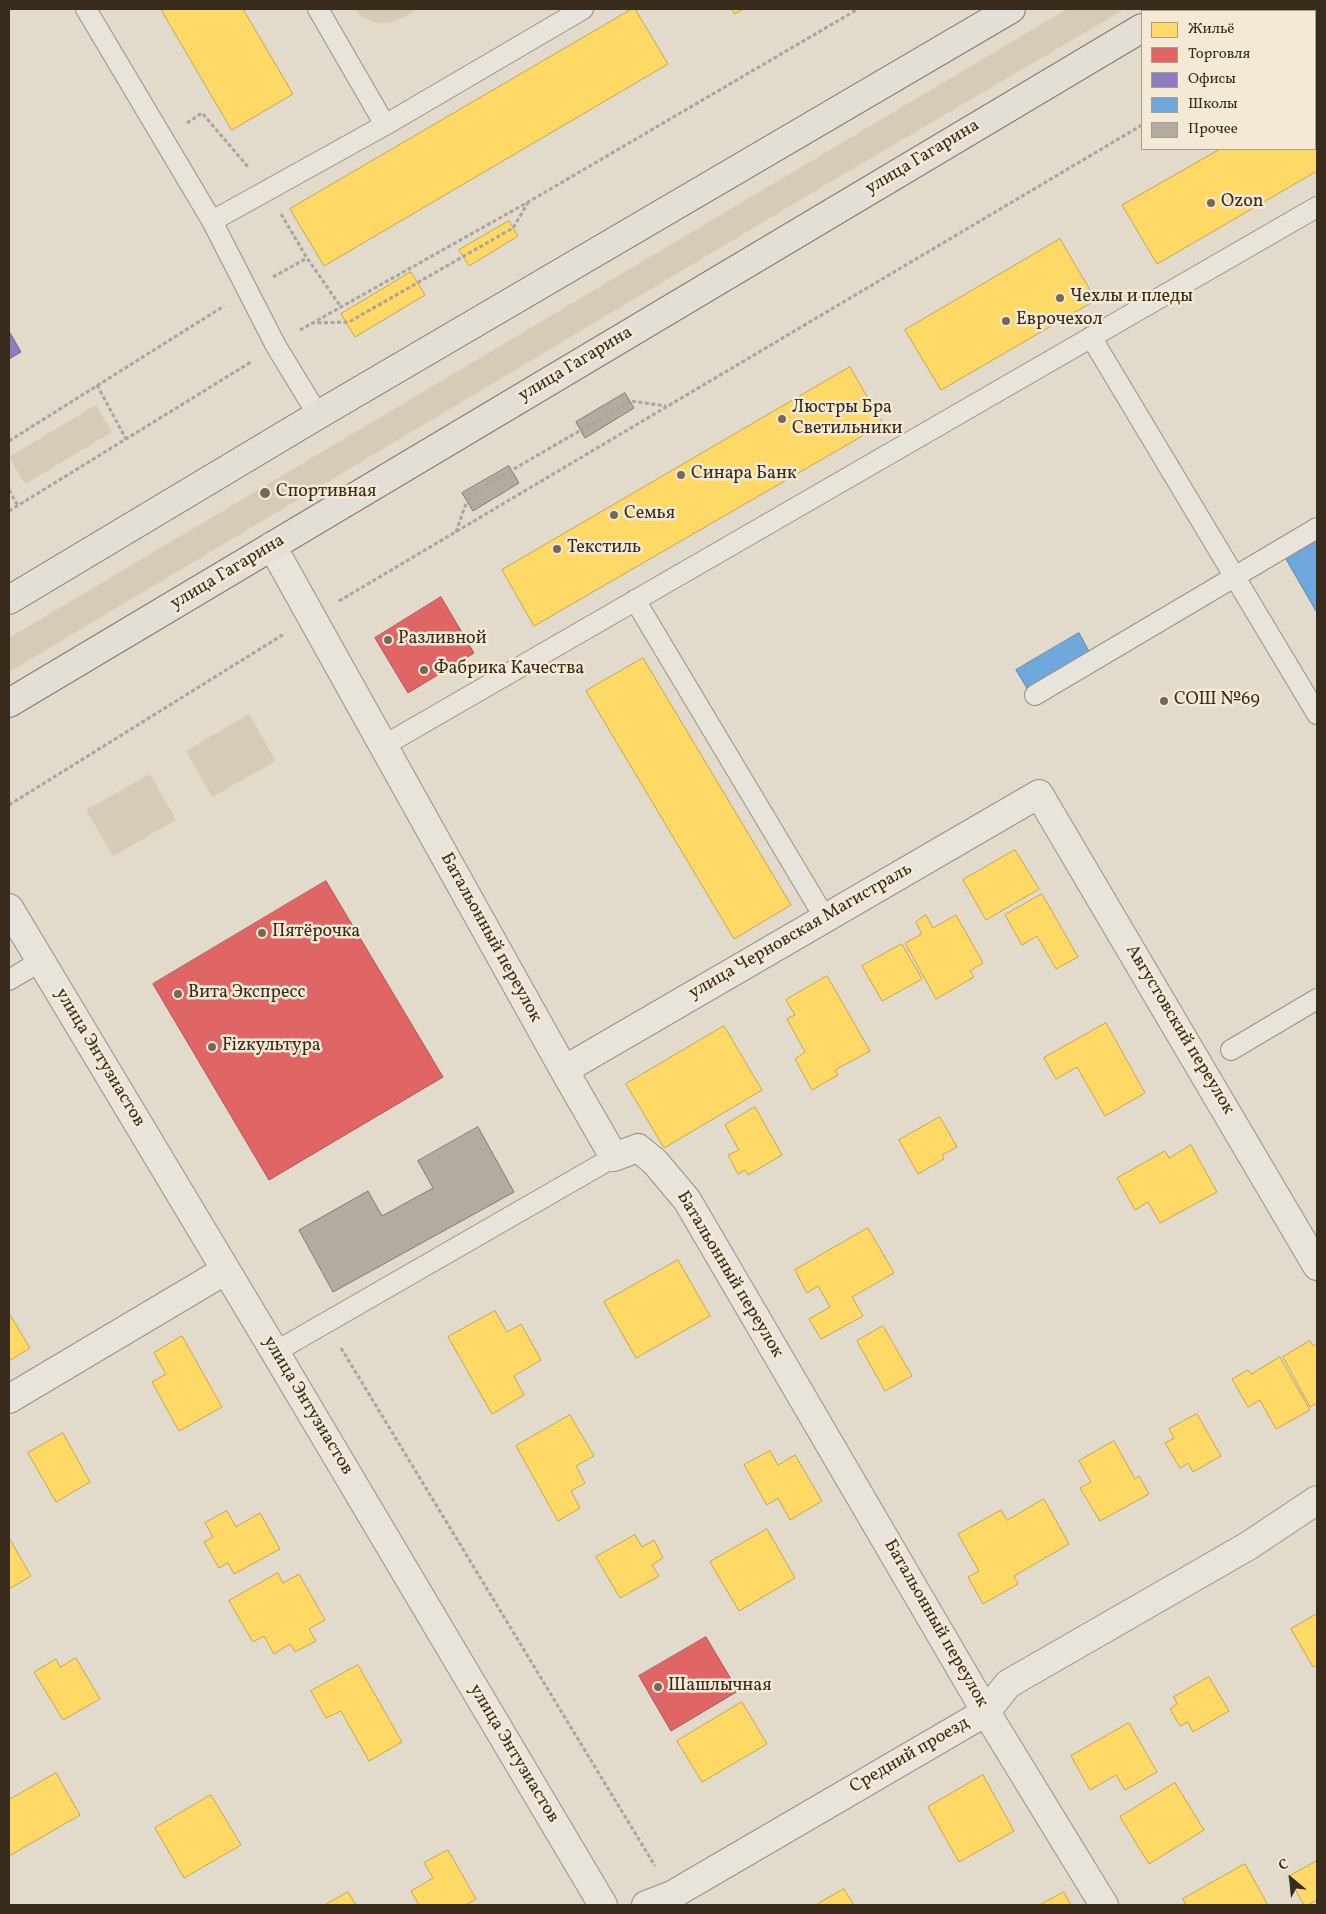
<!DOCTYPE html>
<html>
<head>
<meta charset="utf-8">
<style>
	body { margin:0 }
	#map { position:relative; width:1326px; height:1914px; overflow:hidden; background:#e2daca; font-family:Vollkorn,serif }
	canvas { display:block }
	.frame { position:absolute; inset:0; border:10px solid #392b1b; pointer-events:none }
	.legend { position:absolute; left:1141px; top:10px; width:175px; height:140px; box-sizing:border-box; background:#f3e9d5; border:1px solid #a99d8b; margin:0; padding:6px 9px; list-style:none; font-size:15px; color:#392b1b }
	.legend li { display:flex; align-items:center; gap:10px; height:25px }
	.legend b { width:25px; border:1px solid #a99d8b }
	.north { position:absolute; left:1266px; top:1854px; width:50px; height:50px; -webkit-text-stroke:4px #f3e9d5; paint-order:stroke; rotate:332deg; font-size:14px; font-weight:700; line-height:20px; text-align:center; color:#392b1b }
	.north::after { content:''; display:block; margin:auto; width:18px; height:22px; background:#392b1b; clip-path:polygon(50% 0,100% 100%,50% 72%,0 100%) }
</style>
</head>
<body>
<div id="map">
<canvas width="1326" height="1914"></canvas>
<div class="frame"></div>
<ul class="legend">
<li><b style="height:14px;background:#ffd966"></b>Жильё</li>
<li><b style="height:14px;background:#e06666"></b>Торговля</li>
<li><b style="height:14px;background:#8e7cc3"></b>Офисы</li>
<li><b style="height:14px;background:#6fa8dc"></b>Школы</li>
<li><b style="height:14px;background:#b2ab9f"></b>Прочее</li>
</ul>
<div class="north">С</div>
</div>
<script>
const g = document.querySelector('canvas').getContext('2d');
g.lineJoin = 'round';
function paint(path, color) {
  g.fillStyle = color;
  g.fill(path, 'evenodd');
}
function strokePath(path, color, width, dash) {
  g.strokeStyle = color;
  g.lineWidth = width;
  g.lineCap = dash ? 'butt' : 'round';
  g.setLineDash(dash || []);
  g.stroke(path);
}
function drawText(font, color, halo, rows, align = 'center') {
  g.font = font + ' Vollkorn,serif';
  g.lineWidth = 5;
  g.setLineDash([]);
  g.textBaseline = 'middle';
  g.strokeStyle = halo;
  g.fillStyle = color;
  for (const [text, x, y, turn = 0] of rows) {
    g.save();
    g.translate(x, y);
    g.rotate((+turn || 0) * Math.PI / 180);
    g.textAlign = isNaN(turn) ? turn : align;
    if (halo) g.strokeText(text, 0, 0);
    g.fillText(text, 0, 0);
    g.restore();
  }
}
paint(new Path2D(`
	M355 9H418C402 19 385 29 367 19 361 16 358 14 355 9Z
	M1067 9H1125L837 178 9 672V638Z
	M96 405 112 432 25 484 9 457Z
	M249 714 276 761 212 797 186 751Z
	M150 774 176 820 113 856 86 810Z`), '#d7cbb5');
const homes = new Path2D(`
	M161 9H243L293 94 232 130Z
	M632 9H635L668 64 324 266 290 209Z
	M732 9H743L735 14Z
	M1317 92V171L1157 264 1122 205 1220 149H1315V94Z
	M509 221 518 236 469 266 459 250Z
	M1060 239 1096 300 941 390 905 330Z
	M411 272 425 295 355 337 341 314Z
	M850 367 883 424 534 626 502 570Z
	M643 658 791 905 734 939 586 691Z
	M1015 850 1039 889 986 920 963 880Z
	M1042 894 1078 957 1056 969 1037 936 1022 945 1005 915Z
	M926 915 933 928 956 915 983 963 970 971 974 977 936 999 905 943 922 934 916 922Z
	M902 944 922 979 882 1001 862 966Z
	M827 976 870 1051 835 1070 838 1075 812 1090 795 1059 805 1052 787 1019 795 1015 786 1000Z
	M1106 1023 1145 1093 1105 1116 1077 1067 1056 1079 1044 1058Z
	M724 1026 762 1090 664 1148 626 1084Z
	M755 1107 782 1155 748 1175 745 1170 738 1174 728 1155 739 1150 725 1125Z
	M940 1117 957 1147 942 1155 944 1159 918 1174 899 1140Z
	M1191 1145 1217 1192 1160 1223 1148 1202 1135 1210 1117 1178 1165 1151 1169 1158Z
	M868 1228 894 1273 852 1297 863 1316 821 1339 809 1319 830 1307 818 1286 807 1293 795 1270Z
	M678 1260 710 1316 636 1358 604 1302Z
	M495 1311 507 1332 521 1324 541 1360 514 1376 524 1395 492 1414 448 1337Z
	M9 1313 30 1348 9 1361Z
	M883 1326 912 1376 885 1391 857 1341Z
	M182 1336 222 1407 179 1431 152 1382 166 1374 154 1353Z
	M1310 1341 1313 1346 1317 1344V1403L1310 1407 1283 1357Z
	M1280 1357 1310 1410 1276 1429 1260 1400 1248 1407 1232 1379 1248 1370 1251 1374Z
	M1197 1414 1221 1456 1193 1472 1188 1463 1180 1468 1165 1443 1174 1438 1169 1429Z
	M570 1415 594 1456 576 1466 585 1483 571 1491 580 1508 558 1521 516 1446Z
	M63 1433 90 1482 56 1502 28 1453Z
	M1114 1441 1135 1479 1139 1476 1149 1494 1100 1521 1080 1488 1091 1482 1079 1461Z
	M770 1451 778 1465 795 1455 822 1501 790 1520 778 1498 767 1505 744 1465Z
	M1044 1499 1069 1544 1014 1576 1018 1584 983 1604 968 1577 979 1571 958 1534 1001 1510 1007 1520Z
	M227 1511 236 1527 260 1513 280 1549 234 1574 228 1563 219 1568 204 1542 213 1537 205 1523Z
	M767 1529 795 1578 739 1611 710 1562Z
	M635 1535 642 1547 654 1540 663 1558 652 1565 659 1576 620 1598 596 1557Z
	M9 1538 31 1576 9 1589Z
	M278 1573 283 1583 299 1574 325 1620 309 1629 316 1641 295 1652 290 1644 274 1654 264 1636 253 1642 229 1601Z
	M1317 1614V1665L1313 1667 1291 1629Z
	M76 1658 100 1699 63 1720 34 1672 56 1659 60 1667Z
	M358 1665 402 1742 369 1761 341 1711 326 1718 311 1691Z
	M1209 1677 1229 1711 1193 1732 1188 1722 1180 1726 1170 1709 1177 1704 1174 1697Z
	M742 1702 767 1744 702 1782 677 1741Z
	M1129 1723 1157 1772 1125 1790 1116 1775 1090 1790 1071 1756Z
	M56 1773 80 1815 9 1856V1800Z
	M983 1775 1014 1831 959 1862 928 1807Z
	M1175 1783 1204 1830 1149 1864 1120 1817Z
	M211 1795 241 1845 184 1878 155 1828Z
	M448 1850 476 1899 466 1905H419L411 1891 433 1878 424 1863Z
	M1317 1861V1900L1308 1905H1304L1288 1877Z
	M1245 1864 1268 1905H1186L1183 1899Z
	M844 1889 854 1905H816L819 1903Z
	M348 1892 356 1905H325Z
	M1064 1892 1071 1905H1040Z`);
paint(homes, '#ffd966');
strokePath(homes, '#c4a550', 1);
const shops = new Path2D(`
	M441 597 474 653 408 693 375 638Z
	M326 881 443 1077 269 1180 153 984Z
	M706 1637 738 1691 671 1731 639 1676Z`);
paint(shops, '#e06666');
strokePath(shops, '#ae5450', 1);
const offices = new Path2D(`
	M9 331 21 352 9 359Z`);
paint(offices, '#8e7cc3');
strokePath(offices, '#746491', 1);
const schools = new Path2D(`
	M1317 541V610L1316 611 1286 559Z
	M1079 633 1092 657 1030 693 1016 670Z`);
paint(schools, '#6fa8dc');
strokePath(schools, '#5f82a2', 1);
const building = new Path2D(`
	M625 393 634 408 585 438 576 422Z
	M509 466 519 483 473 511 462 493Z
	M478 1127 514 1192 333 1292 299 1230 368 1191 382 1216 433 1188 418 1161Z`);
paint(building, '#b2ab9f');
strokePath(building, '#80796f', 1);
const service = new Path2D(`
	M86 9 212 221 276 346 318 415
	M318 9 385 125
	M212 221 385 125 583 9
	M1091 337 1317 714
	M635 600 825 918
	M1035 695 1317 528
	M383 746 1317 207
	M9 980 41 961
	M1231 1050 1317 999
	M275 1352 614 1157`);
const minor = new Path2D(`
	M272 546 564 1070 614 1157 638 1148 655 1162 687 1200 986 1712 1104 1905
	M9 908 275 1352 603 1905
	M564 1070 1039 794 1317 1266
	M9 1399 226 1270
	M646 1905 672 1895 986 1712 1008 1684 1248 1546 1317 1500`);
const primary = new Path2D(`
	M1170 11 1174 9
	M9 600 318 415 1011 9
	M9 703 1142 28`);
strokePath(service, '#989186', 22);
strokePath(minor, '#989186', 30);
strokePath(primary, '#80796f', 30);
strokePath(new Path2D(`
	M1315 23 1317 22
	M187 123 202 113 249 168
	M281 214 307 258 341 307
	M273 277 307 258
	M311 323 349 322 513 228 529 201
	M300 330 530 201 858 9
	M97 385 126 439
	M9 441 224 306
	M9 490 18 506
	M9 511 251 362
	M456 532 469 495 631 401 666 406
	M339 601 1142 125
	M9 805 284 634
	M341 1348 655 1866`), '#a9a49d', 3, [4, 2.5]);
strokePath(service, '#e8e4dc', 20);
strokePath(minor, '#e8e4dc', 28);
strokePath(primary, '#e4dfd6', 28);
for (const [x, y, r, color] of [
	[1211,203,5,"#746858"],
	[1060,298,5,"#746858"],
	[1006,321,5,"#746858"],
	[782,419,5,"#746858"],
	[681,475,5,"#746858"],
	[265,493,6,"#746858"],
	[614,515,5,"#746858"],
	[557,549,5,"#746858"],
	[388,640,5,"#746858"],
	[424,670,5,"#746858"],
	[1164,701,5,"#746858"],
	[262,933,5,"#746858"],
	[178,994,5,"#746858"],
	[212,1047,5,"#746858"],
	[658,1687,5,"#746858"]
]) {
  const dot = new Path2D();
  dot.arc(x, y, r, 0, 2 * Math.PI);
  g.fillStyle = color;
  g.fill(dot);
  strokePath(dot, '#f3e9d5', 2);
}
drawText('18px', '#392b1b', '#f3e9d5', [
	["улица Гагарина",923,158,-31],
	["улица Гагарина",576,365,-31],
	["улица Гагарина",228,573,-31],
	["улица Черновская Магистраль",801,932,-30],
	["Батальонный переулок",490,938,61],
	["Августовский переулок",1179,1030,59],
	["улица Энтузиастов",99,1058,59],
	["Батальонный переулок",729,1275,59],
	["улица Энтузиастов",307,1406,59],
	["Батальонный переулок",935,1624,60],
	["улица Энтузиастов",513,1754,59],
	["Средний проезд",910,1756,-30]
]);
drawText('18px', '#392b1b', '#f3e9d5', [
	["Ozon",1221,203],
	["Чехлы и пледы",1070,298],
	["Еврочехол",1016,321],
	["Люстры Бра",792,409],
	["Светильники",792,430],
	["Синара Банк",691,475],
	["Спортивная",276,493],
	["Семья",624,515],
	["Текстиль",567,549],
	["Разливной",398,640],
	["Фабрика Качества",434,670],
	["СОШ №69",1174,701],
	["Пятёрочка",272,933],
	["Вита Экспресс",188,994],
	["Fizкультура",222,1047],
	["Шашлычная",668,1687]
], 'left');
</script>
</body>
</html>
